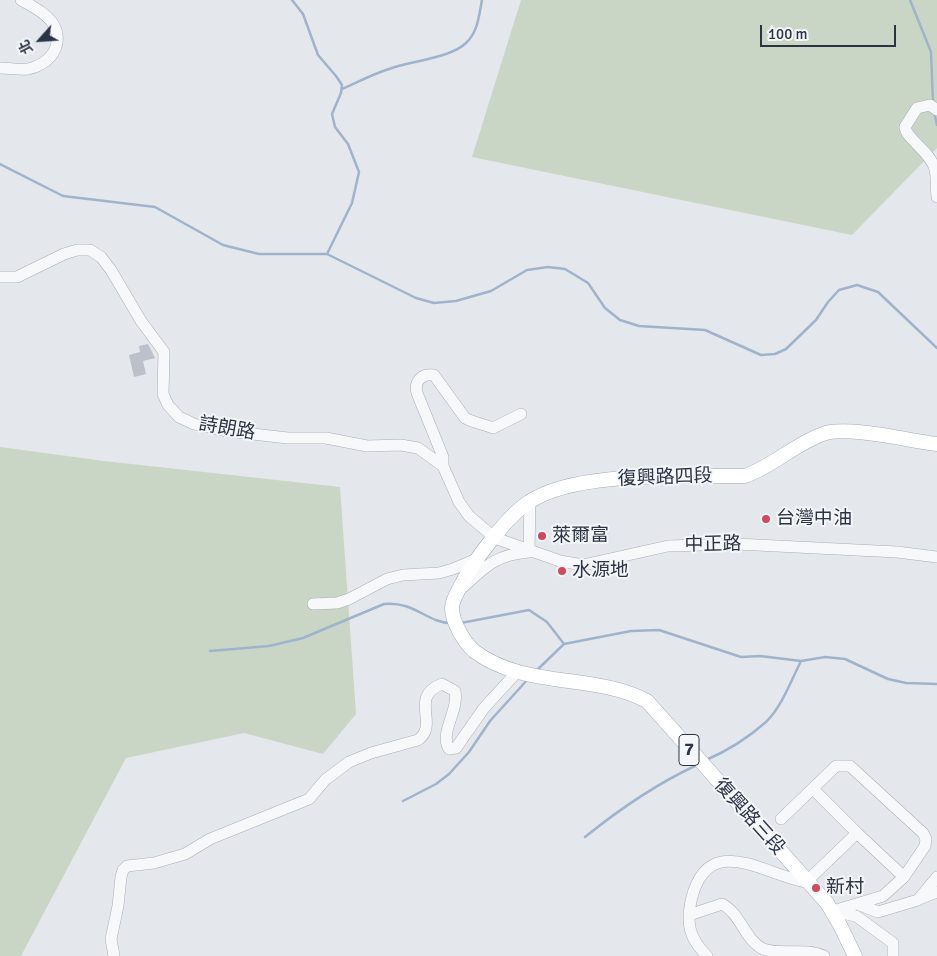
<!DOCTYPE html>
<html>
<head>
<meta charset="utf-8">
<style>
	body { margin:0 }
	#map { position:relative; width:937px; height:956px; overflow:hidden; background:#e4e7ec; font-family:Signika,"Noto Sans TC",sans-serif }
	canvas { display:block }
	.north { position:absolute; left:15px; top:15px; width:50px; height:50px; -webkit-text-stroke:4px #f4f6f9; paint-order:stroke; rotate:244deg; font-size:14px; font-weight:700; line-height:20px; text-align:center; color:#2b3445 }
	.north::after { content:''; display:block; margin:auto; width:18px; height:22px; background:#2b3445; clip-path:polygon(50% 0,100% 100%,50% 72%,0 100%) }
	.scale { position:absolute; left:760px; top:25px; width:136px; height:22px; box-sizing:border-box; border:2px solid #2b3445; border-top:0; padding-left:6px; font-size:15px; line-height:18px; white-space:nowrap; color:#2b3445; -webkit-text-stroke:4px #f4f6f9; paint-order:stroke }
</style>
</head>
<body>
<div id="map">
<canvas width="937" height="956"></canvas>
<div class="north">北</div>
<div class="scale">100 m</div>
</div>
<script>
const g = document.querySelector('canvas').getContext('2d');
g.lineJoin = 'round';
function paint(path, color) {
  g.fillStyle = color;
  g.fill(path, 'evenodd');
}
function strokePath(path, color, width, dash) {
  g.strokeStyle = color;
  g.lineWidth = width;
  g.lineCap = dash ? 'butt' : 'round';
  g.setLineDash(dash || []);
  g.stroke(path);
}
function drawText(font, color, halo, rows, align = 'center') {
  g.font = font + ' Signika,"Noto Sans TC",sans-serif';
  g.lineWidth = 4;
  g.setLineDash([]);
  g.textBaseline = 'middle';
  g.strokeStyle = halo;
  g.fillStyle = color;
  for (const [text, x, y, turn = 0] of rows) {
    g.save();
    g.translate(x, y);
    g.rotate((+turn || 0) * Math.PI / 180);
    g.textAlign = isNaN(turn) ? turn : align;
    if (halo) g.strokeText(text, 0, 0);
    g.fillText(text, 0, 0);
    g.restore();
  }
}
paint(new Path2D(`
	M521 0H937V148L852 235 472 157Z
	M0 447 104 461 340 487 356 714 323 754 244 733 126 758 21 956H0Z`), '#c9d6c5');
strokePath(new Path2D(`
	M292 0 303 14 318 55 336 76 342 85 341 93 332 114 335 127 348 144 359 172 352 203 327 254
	M910 0 931 52 933 102
	M342 89C358 82 373 74 389 69 410 61 451 58 466 43 478 32 479 15 482 0
	M934 112 937 125
	M0 164 63 196 155 207 223 245 259 254H327L416 298 434 303 456 301 491 291 527 270 548 267 565 269 588 283 605 308 620 320 639 326 705 330 761 355 775 354 786 349 816 320 828 302 839 290 857 285 878 292 937 348
	M461 623 529 610 547 622 564 644 631 631 659 630 741 657 760 656 801 661 825 657 845 659 888 679 906 683 937 684
	M210 651 269 646 303 638 384 604C415 601 427 623 451 623
	M536 671 564 644
	M706 760C727 751 749 737 766 722 782 706 791 681 801 661
	M403 801 436 784 449 774 469 752 490 721 528 679
	M585 837C621 808 656 784 697 765`), '#9fb4cc', 2.5);
paint(new Path2D(`
	M148 344 155 358 143 361 146 374 134 377 129 355 140 352 139 346Z`), '#bbc0ca');
const minor = new Path2D(`
	M0 68C9 68 19 70 28 69 46 65 62 51 56 30 52 16 32 6 21 0
	M937 110 930 105 917 108 905 127C906 139 930 151 935 169 937 178 936 188 937 197
	M0 277H17L64 254 77 250H90L101 257 111 270 141 321 164 352 163 394 168 405 179 417 194 424 226 431 288 438H326L367 446 401 445 418 448 443 466 459 502 469 516 495 538 560 561 583 565 668 546 737 544 897 552 937 557
	M443 466V457L417 393C414 381 422 373 434 375L465 418C474 423 484 424 493 428L521 414
	M463 587C487 565 496 555 529 552L530 500
	M313 604 337 603 349 599 387 579 403 575 439 573 453 569 479 558
	M813 789 857 833
	M781 819 836 766H850L923 833 926 839 925 846 904 877 883 896 833 911
	M919 899 937 892
	M860 905 878 912 918 900 937 877
	M837 912 856 916 893 943V956
	M689 915 722 904C741 914 744 939 763 949 782 956 804 947 824 956
	M114 956 111 939 118 906 121 877 123 870 127 866 154 863 185 854 210 839 309 799 325 780 349 762 371 753 418 740C440 724 408 697 442 684L455 691C459 712 439 732 449 749L456 748 484 708 517 672
	M707 956C690 939 686 925 691 901 707 830 762 874 806 882L857 833 904 877`);
const major = new Path2D(`
	M855 956 840 925 827 903 647 701C594 673 524 689 474 651 464 642 452 622 452 608 452 601 457 593 460 587 472 563 507 516 529 502 576 470 687 477 745 476 773 466 795 444 823 434 846 425 910 441 937 444`);
strokePath(minor, '#a9aeb7', 12);
strokePath(major, '#a3abb8', 15);
strokePath(minor, '#f7f8fa', 11);
strokePath(major, '#fff', 14);
for (const [x, y, r, color] of [
	[766,519,5,"#d1495b"],
	[542,536,5,"#d1495b"],
	[562,571,5,"#d1495b"],
	[816,888,5,"#d1495b"]
]) {
  const dot = new Path2D();
  dot.arc(x, y, r, 0, 2 * Math.PI);
  g.fillStyle = color;
  g.fill(dot);
  strokePath(dot, '#f4f6f9', 2);
}
for (const [x, y, w] of [
	[689,750,20]
]) {
  const box = new Path2D();
  box.roundRect(x - w / 2, y - 15.5, w, 31, 4);
  g.fillStyle = '#f4f6f9';
  g.fill(box);
  strokePath(box, '#2b3445', 1);
}
drawText('bold 18px', '#2b3445', null, [
	["7",689,750]
]);
drawText('19px', '#2b3445', '#f4f6f9', [
	["詩朗路",227,429,10],
	["復興路四段",665,478,-2],
	["中正路",713,545,-1],
	["復興路三段",749,817,48]
]);
drawText('19px', '#2b3445', '#f4f6f9', [
	["台灣中油",776,519],
	["萊爾富",552,536],
	["水源地",572,571],
	["新村",826,888]
], 'left');
</script>
</body>
</html>
